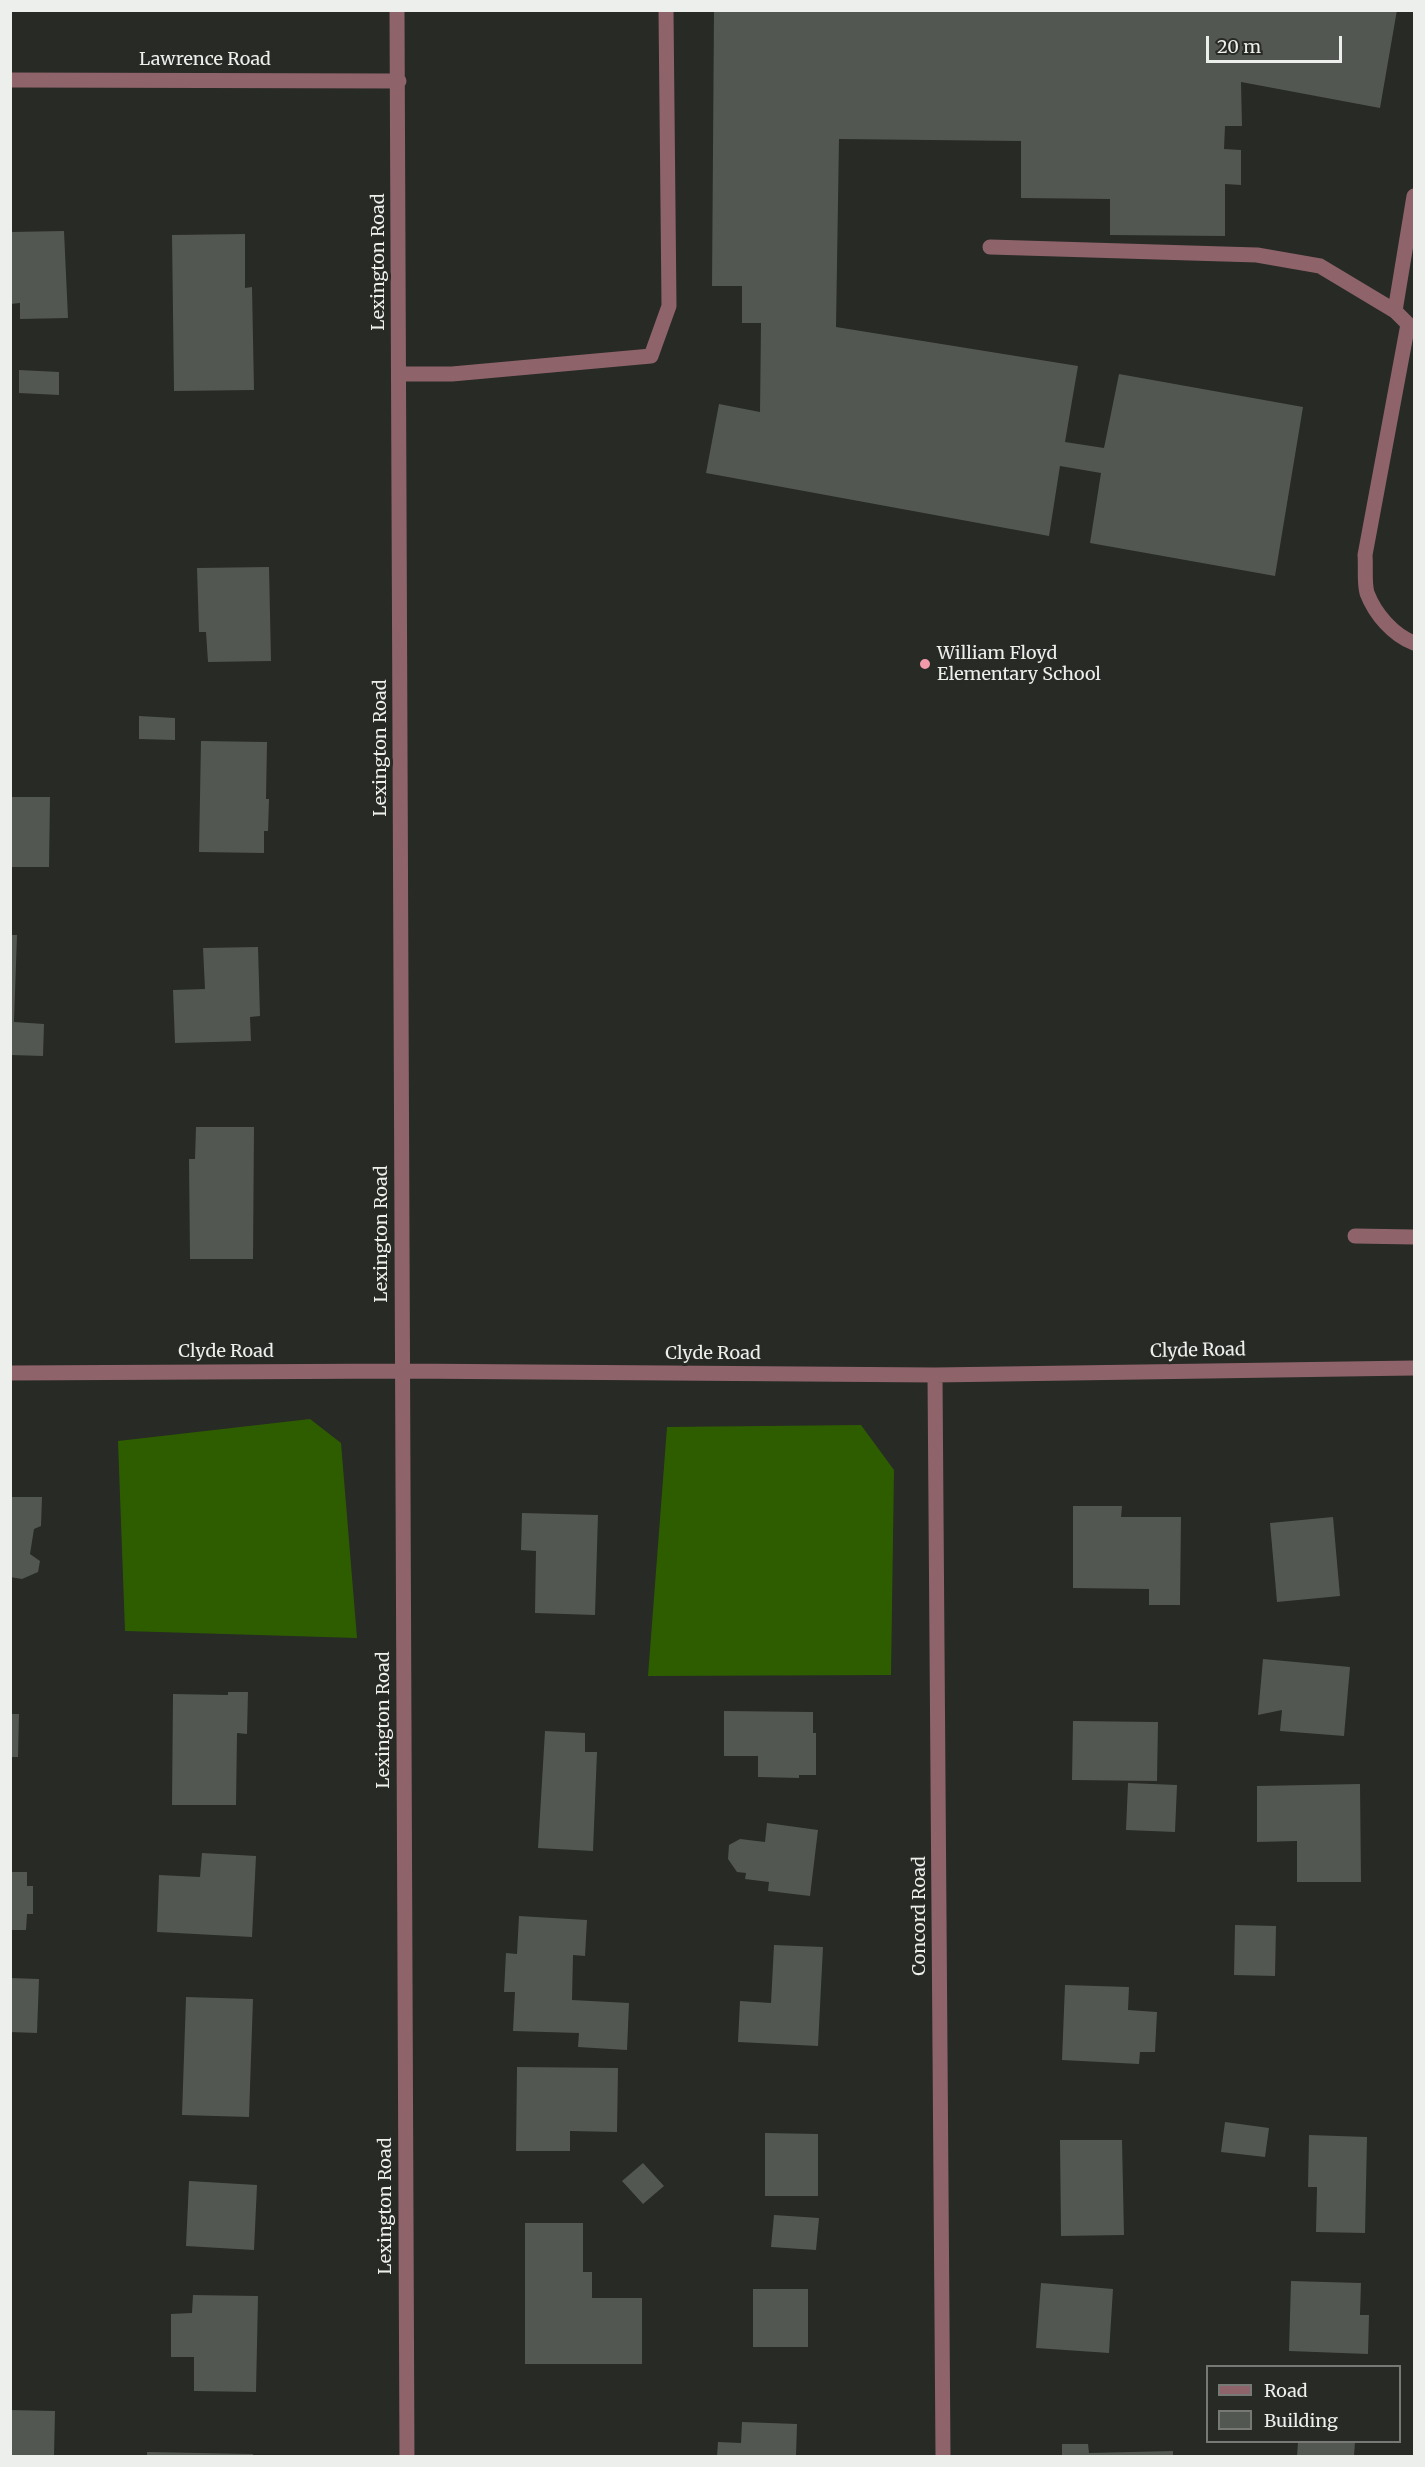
<!DOCTYPE html>
<html>
<head>
<meta charset="utf-8">
<style>
	body { margin:0 }
	#map { position:relative; width:1425px; height:2467px; overflow:hidden; background:#272a25; font-family:Merriweather,serif }
	canvas { display:block }
	.frame { position:absolute; inset:0; border:12px solid #edefec; pointer-events:none }
	.legend { position:absolute; left:1206px; top:2365px; width:195px; height:78px; box-sizing:border-box; background:#272a25; border:2px solid #767975; margin:0; padding:8px 10px; list-style:none; font-size:18px; color:#edefec }
	.legend li { display:flex; align-items:center; gap:12px; height:30px }
	.legend b { width:30px; border:2px solid #767975 }
	.scale { position:absolute; left:1206px; top:36px; width:136px; height:27px; box-sizing:border-box; border:3px solid #edefec; border-top:0; padding-left:8px; font-size:18px; line-height:21px; white-space:nowrap; color:#edefec; -webkit-text-stroke:4px #272a25; paint-order:stroke }
</style>
</head>
<body>
<div id="map">
<canvas width="1425" height="2467"></canvas>
<div class="frame"></div>
<ul class="legend">
<li><b style="height:8px;background:#8e636a"></b>Road</li>
<li><b style="height:16px;background:#535751"></b>Building</li>
</ul>
<div class="scale">20 m</div>
</div>
<script>
const g = document.querySelector('canvas').getContext('2d');
g.lineJoin = 'round';
function paint(path, color) {
  g.fillStyle = color;
  g.fill(path, 'evenodd');
}
function strokePath(path, color, width, dash) {
  g.strokeStyle = color;
  g.lineWidth = width;
  g.lineCap = dash ? 'butt' : 'round';
  g.setLineDash(dash || []);
  g.stroke(path);
}
function drawText(font, color, halo, rows, align = 'center') {
  g.font = font + ' Merriweather,serif';
  g.lineWidth = 6;
  g.setLineDash([]);
  g.textBaseline = 'middle';
  g.strokeStyle = halo;
  g.fillStyle = color;
  for (const [text, x, y, turn = 0] of rows) {
    g.save();
    g.translate(x, y);
    g.rotate((+turn || 0) * Math.PI / 180);
    g.textAlign = isNaN(turn) ? turn : align;
    if (halo) g.strokeText(text, 0, 0);
    g.fillText(text, 0, 0);
    g.restore();
  }
}
paint(new Path2D(`
	M310 1419 341 1443 357 1638 125 1631 118 1441Z
	M861 1425 894 1470 891 1675 648 1676 667 1427Z`), '#2e5d00');
paint(new Path2D(`
	M714 10H1397L1380 108 1241 82 1242 126H1225L1224 149 1241 150V185L1225 184V236L1110 235V199L1021 198V141L839 139 836 327 1078 366 1065 442 1104 448 1119 374 1303 407 1275 576 1090 543 1101 473 1060 466 1049 536 706 473 719 404 760 412 761 323H742V286H712Z
	M64 231 68 318 20 319V303L10 304V232Z
	M245 234V288L252 287 254 390 174 391 172 235Z
	M19 370 59 372V395L19 393Z
	M269 567 271 661 208 662 206 632H199L197 568Z
	M139 716 175 718V740L139 739Z
	M201 741 267 742 266 799H269L268 831H264V853L199 852Z
	M10 797H50L49 867H10Z
	M10 935H17L14 1022 44 1024 43 1056 10 1055Z
	M258 947 260 1016 250 1017 251 1041 175 1043 173 990 205 989 203 948Z
	M196 1127H254L253 1259H190L189 1159H195Z
	M10 1497H42L41 1526 34 1529 30 1554 40 1561 38 1572 22 1579 10 1577Z
	M1073 1506H1122L1121 1517H1181L1180 1605H1149V1589L1073 1588Z
	M522 1513 598 1515 595 1615 535 1613 536 1551 521 1550Z
	M1333 1517 1340 1596 1277 1602 1270 1523Z
	M1263 1659 1350 1667 1344 1736 1280 1731 1282 1710 1258 1715Z
	M228 1692H248L247 1734 237 1733 236 1805H172L173 1694 228 1695Z
	M724 1711 813 1712V1733H816V1775H799V1778L758 1777V1756H724Z
	M10 1714H19L18 1757H10Z
	M1073 1721 1158 1722 1157 1781 1072 1780Z
	M545 1731 585 1733V1752H597L593 1851 538 1848Z
	M1128 1783 1177 1785 1175 1832 1126 1830Z
	M1360 1784 1361 1882H1297V1841L1257 1842V1786Z
	M767 1823 818 1830 810 1896 768 1891 769 1882 745 1879 746 1873 737 1872 728 1859 729 1845 740 1839 765 1842Z
	M202 1853 256 1856 252 1937 157 1932 159 1875 200 1877Z
	M10 1872H27V1886H33V1914H27L26 1930H10Z
	M519 1916 587 1920 585 1956 573 1955 572 2000 629 2003 627 2050 578 2047 579 2033 513 2031 515 1992H504L506 1953 517 1954Z
	M1235 1925 1276 1926 1275 1976 1234 1975Z
	M774 1945 823 1947 818 2046 738 2042 740 2001 771 2003Z
	M10 1978 39 1979 37 2033 10 2032Z
	M1065 1985 1129 1987 1128 2010 1157 2012 1155 2052H1140L1139 2064 1062 2060Z
	M186 1997 253 1999 249 2117 182 2115Z
	M517 2067 618 2068 617 2132 570 2131V2151H516Z
	M1225 2122 1269 2128 1265 2157 1221 2152Z
	M765 2133 818 2134V2196H765Z
	M1309 2135 1367 2137 1365 2233 1316 2232 1317 2187H1308Z
	M1060 2140H1122L1124 2235 1061 2236Z
	M643 2163 664 2186 643 2204 622 2181Z
	M189 2181 257 2185 254 2250 186 2246Z
	M774 2215 819 2218 816 2250 771 2247Z
	M525 2223H583V2272H592V2298H642V2364H525Z
	M1291 2281 1361 2283 1360 2315H1369L1368 2354 1289 2351Z
	M1041 2283 1113 2289 1109 2353 1036 2348Z
	M753 2289H808V2347H753Z
	M193 2295 258 2296 256 2392 194 2391V2357H171V2314L192 2313Z
	M10 2410 55 2411 54 2456H10Z
	M742 2422 797 2424 796 2456H717L718 2442 741 2443Z
	M1298 2442H1355L1354 2456H1297Z
	M1062 2444H1088L1089 2453 1173 2451V2456H1062Z
	M147 2452 253 2454V2456H147Z`), '#535751');
strokePath(new Path2D(`
	M397 10 407 2456
	M10 80 399 81
	M990 247 1257 255 1320 266 1395 311 1414 330
	M1395 311 1414 196
	M1408 324 1365 555C1366 567 1364 582 1367 593 1375 614 1393 635 1414 643
	M399 374H452L651 356 669 306 666 10
	M1355 1236 1414 1237
	M10 1373 402 1371 935 1375 1414 1368
	M935 1375 943 2456`), '#8e636a', 15);
for (const [x, y, r, color] of [
	[925,664,6,"#f39aaa"]
]) {
  const dot = new Path2D();
  dot.arc(x, y, r, 0, 2 * Math.PI);
  g.fillStyle = color;
  g.fill(dot);
  strokePath(dot, '#272a25', 2);
}
drawText('18px', '#edefec', '#272a25', [
	["Lawrence Road",205,60],
	["Lexington Road",379,262,-90],
	["Lexington Road",381,748,-90],
	["Lexington Road",382,1234,-90],
	["Clyde Road",1198,1351,-1],
	["Clyde Road",226,1352],
	["Clyde Road",713,1354],
	["Lexington Road",384,1720,-90],
	["Concord Road",920,1916,-90],
	["Lexington Road",386,2206,-90]
]);
drawText('18px', '#edefec', '#272a25', [
	["William Floyd",937,654],
	["Elementary School",937,675]
], 'left');
</script>
</body>
</html>
